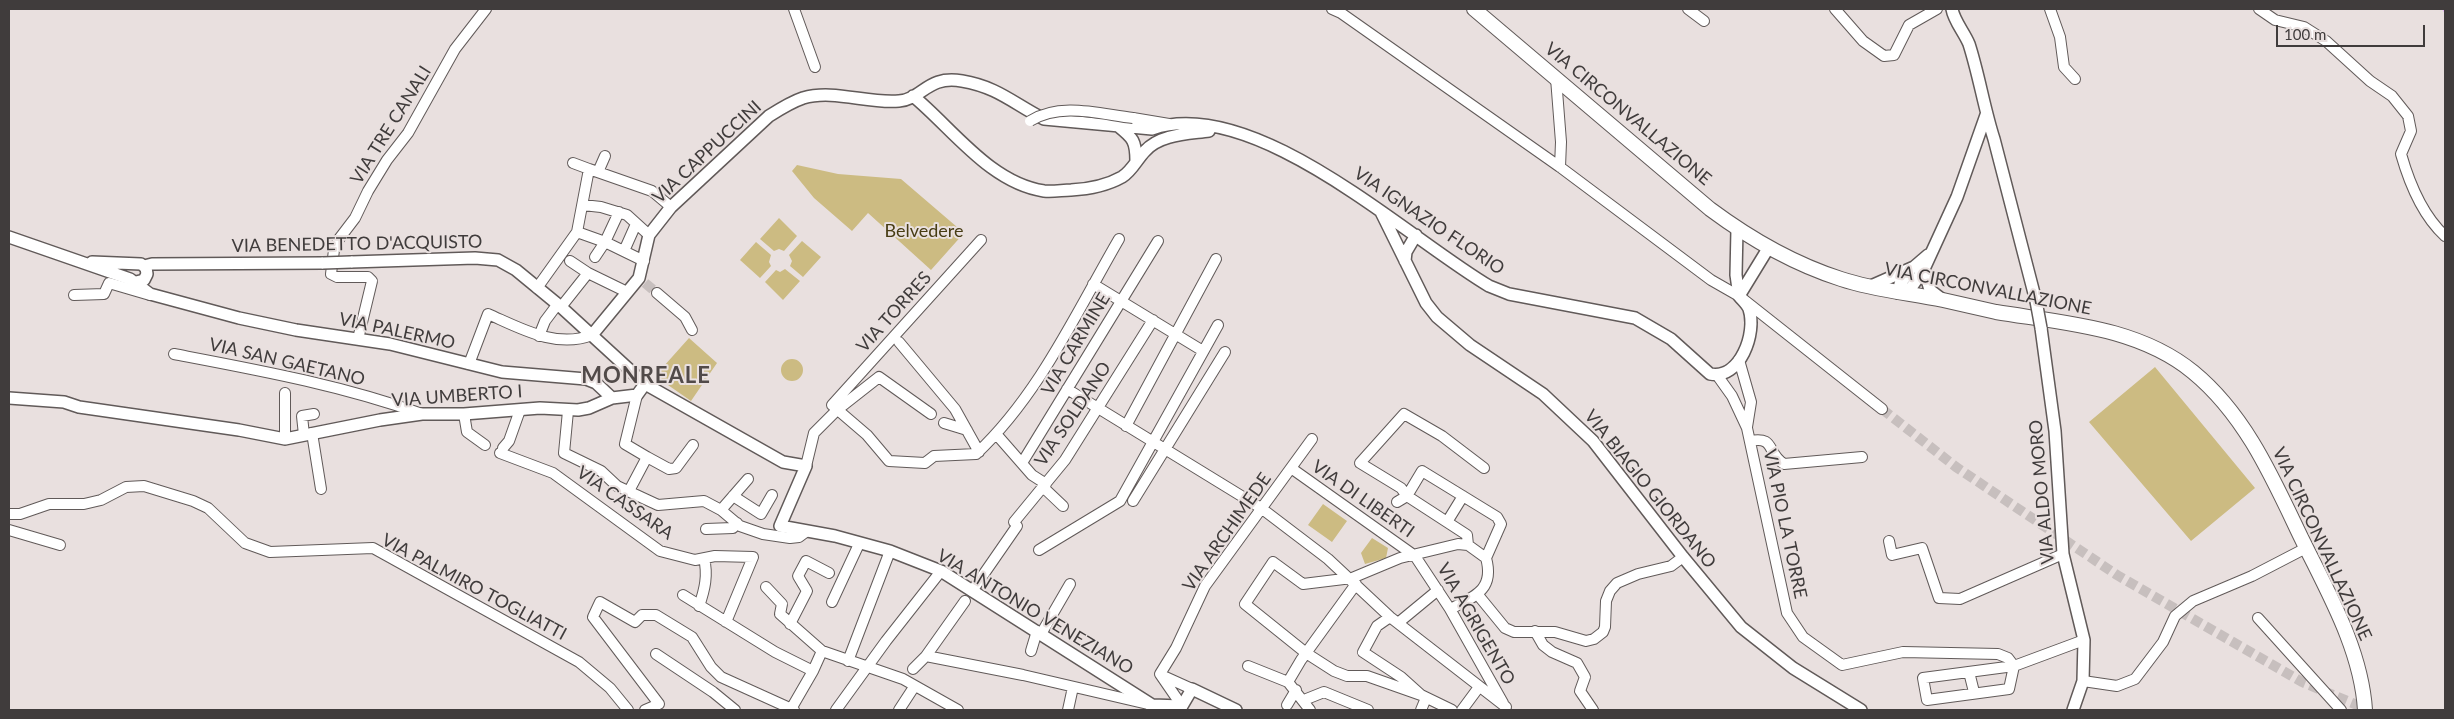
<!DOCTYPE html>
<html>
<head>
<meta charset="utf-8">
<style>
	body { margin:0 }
	#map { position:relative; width:2454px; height:719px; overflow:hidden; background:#e9e0df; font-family:Lato,sans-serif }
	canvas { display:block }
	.frame { position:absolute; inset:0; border:10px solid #403c3c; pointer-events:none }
	.scale { position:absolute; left:2276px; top:25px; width:149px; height:22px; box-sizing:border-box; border:2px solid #403c3c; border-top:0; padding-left:6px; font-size:15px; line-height:18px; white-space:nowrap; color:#403c3c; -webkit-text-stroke:4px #e9e0df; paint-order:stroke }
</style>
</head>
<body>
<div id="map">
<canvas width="2454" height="719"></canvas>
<div class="frame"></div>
<div class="scale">100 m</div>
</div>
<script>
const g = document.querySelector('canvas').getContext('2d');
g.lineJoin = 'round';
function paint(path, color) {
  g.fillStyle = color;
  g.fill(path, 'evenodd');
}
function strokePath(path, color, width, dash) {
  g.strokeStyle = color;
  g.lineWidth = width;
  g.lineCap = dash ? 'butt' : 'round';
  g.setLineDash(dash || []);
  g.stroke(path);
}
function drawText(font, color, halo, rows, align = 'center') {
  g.font = font + ' Lato,sans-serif';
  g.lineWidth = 4;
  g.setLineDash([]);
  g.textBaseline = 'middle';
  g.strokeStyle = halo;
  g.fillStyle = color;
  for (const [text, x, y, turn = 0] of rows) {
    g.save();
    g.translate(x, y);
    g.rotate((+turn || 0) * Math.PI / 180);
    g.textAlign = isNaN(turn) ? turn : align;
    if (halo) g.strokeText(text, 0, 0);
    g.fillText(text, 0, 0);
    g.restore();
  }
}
paint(new Path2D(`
	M797 165 838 174 901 179 964 233 931 270 868 213 852 231 814 198 792 171Z
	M779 218 797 236 784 251 779 249 774 251 760 239Z
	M802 241 821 257 803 277 790 266 792 261 789 255Z
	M756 242 771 255 769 262 771 266 760 278 740 260Z
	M785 269 800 281 783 300 765 282 776 270 780 272Z
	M689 338 717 363 691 401 655 376Z
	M781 370a11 11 0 1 1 22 0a11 11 0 1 1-22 0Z
	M2155 367 2255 488 2191 541 2089 422Z
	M1323 504 1347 521 1332 542 1308 525Z
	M1372 538 1388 548 1386 558 1365 564 1361 553Z`), '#ccbb82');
strokePath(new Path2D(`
	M2444 9 2445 11`), '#e3acf8', 3);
strokePath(new Path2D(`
	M645 283 657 293
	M1882 409 1956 467 2117 575 2302 682 2369 710`), '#c7bfbe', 10, [10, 5]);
const minor = new Path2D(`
	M794 9 815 67
	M1332 9 1341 13 1560 167 1711 280 1739 296 1882 409
	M1688 9 1704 21
	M1835 9 1863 41 1884 56 1894 55 1909 25 1937 9
	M2050 9 2060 37 2064 67 2075 79
	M2259 9 2275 20 2304 27 2326 41 2370 81 2392 96 2408 116 2411 131 2401 154C2409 182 2423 216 2445 236
	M1556 78 1561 142 1560 167
	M1133 118 1169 124
	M589 169 652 191 671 207
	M598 172 605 156
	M583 205 601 207 627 215 649 235
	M577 232 605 242 644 261
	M981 240 832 405 867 435 889 461 925 463 934 456 976 454C1039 395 1076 313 1119 239
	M624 251 636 224
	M595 257 605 242 619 212
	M570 261 588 273 627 292
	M1093 284 1203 351
	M537 288 577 232 589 169 573 163
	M657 293 685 317 692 330
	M74 295 104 294 109 283 150 295
	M561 307 588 273
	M539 336 545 321 557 305
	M358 339 372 281 368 277H337L331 274 334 250 339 239 355 218 368 191 387 160 408 133 455 49 486 9
	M899 342 955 409 979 452
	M174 354C258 370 341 385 422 414
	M1739 360 1751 402 1747 427
	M469 364 488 314C520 328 556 349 592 335
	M1717 375 1732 396 1747 428 1787 613 1803 637 1842 665 1903 652 1998 654 2008 658 2014 666 2009 689 1927 700 1923 678 2014 666 2084 640
	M1067 389 1261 508 1328 559 1390 617 1506 707
	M568 411 564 453 601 471 617 486 658 505 704 501 721 510 740 526 763 534 790 538 799 537 807 531
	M464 414 467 432 485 445
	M944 423 967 430
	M1126 426 1216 259
	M312 433 321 489
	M304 435 302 416 314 414
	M997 435 1032 475 1046 484
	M285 439V393
	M1750 441C1776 436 1766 453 1784 464L1862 457
	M503 448 509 441 520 410
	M500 453 553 473 660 551 695 560 715 556 753 557 726 622
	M647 457 669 469 676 468 693 445
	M1022 463 1158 241
	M806 466 814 433 837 410 879 377 931 414
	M1291 468 1415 556 1450 609 1503 703
	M1043 487 1063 506
	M629 491 647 457 625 444 637 395
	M733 496 761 514 772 495
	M1133 501 1225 352
	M1397 502 1407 496 1422 471 1497 517 1501 524 1486 558
	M721 510 748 479
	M9 514H20L49 504H84L101 500 126 487 144 486 193 501 208 508 245 543 270 552 373 548 579 662 610 688 628 710
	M1014 522 1065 460 1153 320
	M1447 522 1463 496
	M706 529 733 528 737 523
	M9 530 60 545
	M1889 541 1892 555 1922 548 1939 598 1960 599 2063 554
	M1468 545 1467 535 1407 496 1401 488 1360 463 1404 414 1442 436 1484 468
	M1039 550 1120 501 1218 325
	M766 587 782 604 780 614 822 651 903 679 958 710
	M972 591 1017 526
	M683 595 775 652 813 671
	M1478 595 1505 628 1514 632H1555L1586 641 1594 639 1603 632 1605 627 1606 601 1610 591 1617 583 1638 574 1671 566 1683 557
	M832 602 859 544
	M699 606C705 589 708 575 704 558
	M1390 617 1377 626 1363 652 1401 677 1421 695 1452 710
	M2258 618 2341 710
	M1398 623 1438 590
	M790 624 807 591 798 576 806 561 829 573
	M1535 631 1543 645 1552 652 1577 663 1585 677 1580 691 1593 710
	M1041 634 1070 584
	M1031 651 1037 631
	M656 654 713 692 735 710
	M926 656 1023 675 1152 705 1151 710
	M848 661 890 551
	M1248 666 1288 682 1310 710
	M913 669 926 656 965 601
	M1969 672 1974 692
	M1160 674 1176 648 1205 586 1312 439
	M1160 674 1182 706
	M1161 675 1192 689
	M2083 681 2117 686 2135 679 2163 642 2175 616 2193 601 2252 576 2306 548
	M1288 682 1301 660 1356 584
	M1421 695 1367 676H1347L1334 671 1306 653 1245 604 1273 562 1303 584 1352 578 1400 558 1458 544 1468 545 1486 558C1495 590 1474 597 1450 609
	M1304 700 1324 692 1368 710
	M1287 705 1296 690
	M791 709 813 671 822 651
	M645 710 659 704 593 617 600 602 635 622 642 615H656L692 637 711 667 721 677 794 710
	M836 710 886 641 941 571
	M899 710 914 687
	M1068 710 1073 687
	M1421 710 1426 698
	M1462 710 1479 687`);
const tertiary = new Path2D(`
	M1952 9C1954 21 1964 32 1969 44 1979 75 1984 108 1994 139L2036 301
	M913 96C952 128 990 183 1044 191 1053 192 1063 190 1071 190 1090 189 1106 186 1122 177 1132 171 1137 159 1145 151 1160 134 1188 134 1209 131
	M1118 126C1133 138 1136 141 1136 161
	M1381 212 1426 303 1437 317 1470 345 1543 394 1593 441 1683 557 1741 627 1793 668 1861 710
	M1737 229 1736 275 1739 296
	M9 237 130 279 150 294 239 318 296 330 390 344 502 372 586 379 596 383 612 398
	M1405 261 1406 252 1416 235
	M92 262 141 264 146 268 147 274 144 280 136 282
	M351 262 475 258 498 260 516 270 561 307 645 384 783 462 806 466 780 526 835 536 890 551 941 571 1152 705 1182 706
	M144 266 152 264 323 263
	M1909 272 1900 284 1898 293 1911 288 1924 269
	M1871 286 1914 267 1928 255
	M1739 296 1769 247
	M1943 300 1930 290 1924 269 1957 197 1986 115
	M2041 328 2055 431 2063 554 2084 640 2083 681 2073 710
	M592 335 639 278 649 235 671 207 769 116C780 109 791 102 803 98 834 89 868 104 899 101 923 99 927 75 962 81 998 87 1014 104 1044 119L1152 129C1254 94 1406 237 1489 286L1509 294 1635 318 1671 339 1710 374C1740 380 1757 333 1749 309 1747 304 1742 300 1739 296
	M9 398 64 402 79 407 239 430 285 439 380 420 422 414H464L540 408 578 410 589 408 612 398 637 395 645 384
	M1182 706 1192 689 1236 710`);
const secondary = new Path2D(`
	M1474 9 1710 209C1749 238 1794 264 1841 279 1874 290 1909 293 1943 300 1961 304 1978 308 1996 312 2063 323 2138 327 2193 372 2243 413 2270 472 2297 529 2324 586 2361 646 2365 710`);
strokePath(minor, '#615a59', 12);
strokePath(tertiary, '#615a59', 14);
strokePath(secondary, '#615a59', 16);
strokePath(minor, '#fff', 10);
strokePath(tertiary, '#fff', 11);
strokePath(secondary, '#fff', 14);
const minorBridge = new Path2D(`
	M1030 121C1061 102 1099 114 1133 118`);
const tertiaryBridge = new Path2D(`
	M323 263 351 262
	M2036 301 2041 328`);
strokePath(minorBridge, '#615a59', 12, []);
strokePath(tertiaryBridge, '#615a59', 14, []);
strokePath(minorBridge, '#fff', 10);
strokePath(tertiaryBridge, '#fff', 11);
drawText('18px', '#403c3c', '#e9e0df', [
	["VIA CIRCONVALLAZIONE",1628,114,40],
	["VIA TRE CANALI",391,125,-58],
	["VIA CAPPUCCINI",707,152,-43],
	["VIA IGNAZIO FLORIO",1429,221,34],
	["VIA BENEDETTO D'ACQUISTO",357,244,-1],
	["VIA CIRCONVALLAZIONE",1988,289,11],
	["VIA TORRES",894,312,-48],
	["VIA PALERMO",397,331,12],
	["VIA CARMINE",1076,344,-59],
	["VIA SAN GAETANO",287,362,13],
	["VIA UMBERTO I",457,396,-4],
	["VIA SOLDANO",1073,414,-56],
	["VIA BIAGIO GIORDANO",1650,489,51],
	["VIA ALDO MORO",2042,492,-95],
	["VIA DI LIBERTI",1363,499,35],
	["VIA CASSARA",625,503,35],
	["VIA PIO LA TORRE",1785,524,78],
	["VIA ARCHIMEDE",1227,532,-55],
	["VIA CIRCONVALLAZIONE",2322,544,65],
	["VIA PALMIRO TOGLIATTI",474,587,28],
	["VIA ANTONIO VENEZIANO",1035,612,31],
	["VIA AGRIGENTO",1476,624,60]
]);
drawText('18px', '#473c13', '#e9e0df', [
	["Belvedere",924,231]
]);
g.letterSpacing = '1px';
drawText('bold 22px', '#514a49', '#e9e0df', [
	["MONREALE",646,376]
]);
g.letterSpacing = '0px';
</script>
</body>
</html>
